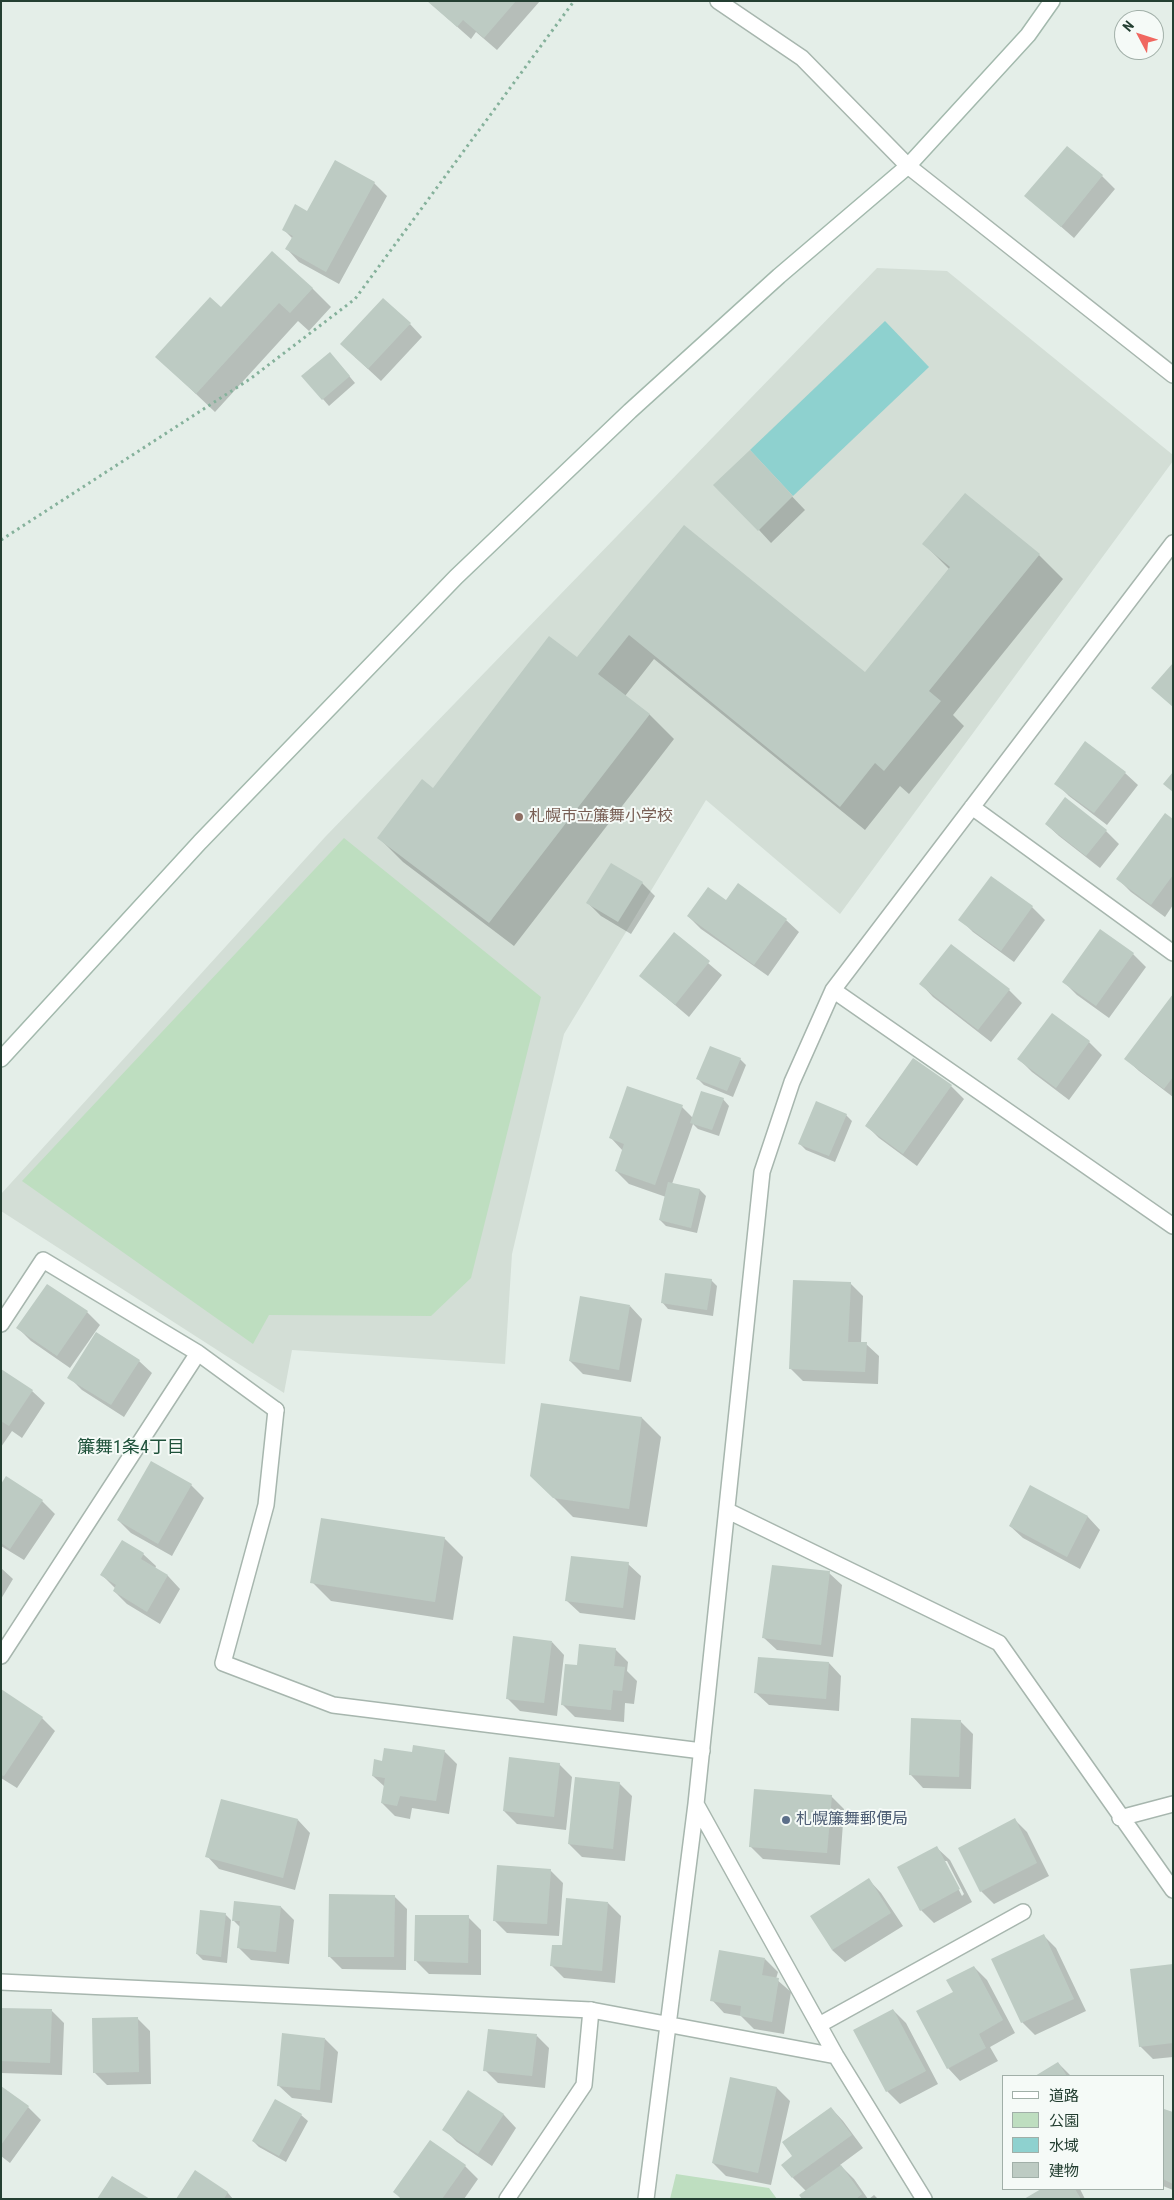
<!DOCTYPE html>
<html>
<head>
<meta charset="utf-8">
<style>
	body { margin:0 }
	#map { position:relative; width:1174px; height:2200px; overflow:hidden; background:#e4eee8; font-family:"Roboto Condensed","Noto Sans JP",sans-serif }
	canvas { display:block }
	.frame { position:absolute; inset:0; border:2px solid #243f32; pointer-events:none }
	.legend { position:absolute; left:1002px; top:2075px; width:162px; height:115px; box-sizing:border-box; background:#f5faf7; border:1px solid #a1afa8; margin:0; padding:6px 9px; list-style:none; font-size:15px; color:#243f32 }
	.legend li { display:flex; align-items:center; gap:10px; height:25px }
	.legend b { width:25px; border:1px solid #a1afa8 }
	.north { position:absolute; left:1114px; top:10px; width:50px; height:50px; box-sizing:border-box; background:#f5faf7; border:1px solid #a1afa8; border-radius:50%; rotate:310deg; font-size:14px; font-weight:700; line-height:20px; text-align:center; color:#243f32 }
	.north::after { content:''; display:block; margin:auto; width:18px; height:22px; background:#f06760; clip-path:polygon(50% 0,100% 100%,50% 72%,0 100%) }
</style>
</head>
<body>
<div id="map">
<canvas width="1174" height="2200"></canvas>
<div class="frame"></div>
<ul class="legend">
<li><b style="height:6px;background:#fff"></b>道路</li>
<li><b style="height:14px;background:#bedec0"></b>公園</li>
<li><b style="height:14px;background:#8ed1cf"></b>水域</li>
<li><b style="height:14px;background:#bdcbc3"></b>建物</li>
</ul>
<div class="north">N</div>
</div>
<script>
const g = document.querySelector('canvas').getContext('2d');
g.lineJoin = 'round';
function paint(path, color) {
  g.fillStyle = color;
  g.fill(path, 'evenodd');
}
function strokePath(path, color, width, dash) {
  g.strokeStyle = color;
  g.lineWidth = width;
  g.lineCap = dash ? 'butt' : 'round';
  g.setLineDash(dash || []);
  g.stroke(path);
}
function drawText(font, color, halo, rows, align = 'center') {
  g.font = font + ' "Roboto Condensed","Noto Sans JP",sans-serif';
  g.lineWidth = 4;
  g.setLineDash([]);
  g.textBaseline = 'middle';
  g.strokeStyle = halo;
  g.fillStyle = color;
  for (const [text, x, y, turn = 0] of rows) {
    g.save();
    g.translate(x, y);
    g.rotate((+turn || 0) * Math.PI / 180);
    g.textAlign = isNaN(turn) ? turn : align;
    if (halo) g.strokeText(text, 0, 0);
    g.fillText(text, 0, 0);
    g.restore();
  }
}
paint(new Path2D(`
	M877 268 947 271 1173 455V461L840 914 706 800 564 1034 512 1254 505 1364 292 1350 284 1393 1 1211V1194L326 836Z`), '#d3ded6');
paint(new Path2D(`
	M344 838 541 997 471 1278 431 1316 269 1315 253 1344 22 1181Z
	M676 2174 769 2188 777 2199H670Z`), '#bedec0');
paint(new Path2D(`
	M885 321 929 367 793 496 750 450Z`), '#8ed1cf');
paint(new Path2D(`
	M428 1H540L497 50 476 32 471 39Z
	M1102 176 1115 189 1074 238 1026 196Z
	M374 183 387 196 339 284 299 262 287 249 292 238 283 229Z
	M312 288 331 307 309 331 298 321 215 412 157 357 221 309Z
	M410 324 422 337 381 381 355 357Z
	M336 360 355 383 329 406 303 376Z
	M762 465 805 510 771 543 759 530Z
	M965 494 1039 555 1063 579 953 715 964 726 909 794 900 786 865 830 654 659 625 696 649 714 674 739 514 946 403 862 379 838 577 658 684 527 865 674 949 569 924 544Z
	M1125 773 1138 785 1107 825 1069 796 1056 783Z
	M1173 820V905L1165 917 1131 892 1118 879Z
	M1046 824 1106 831 1119 844 1100 868 1059 836Z
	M642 883 655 896 631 934 601 916 588 903Z
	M726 901 786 920 799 932 768 976 701 929 688 916Z
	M1032 907 1045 920 1014 962 973 932 960 919Z
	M674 934 722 975 689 1017 641 976Z
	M1133 954 1146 967 1109 1018 1077 995 1064 982Z
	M921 984 1009 990 1022 1003 991 1042 933 997Z
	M1173 998V1097L1139 1071 1126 1059Z
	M1052 1014 1089 1042 1102 1055 1069 1100 1032 1072 1019 1059Z
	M740 1059 746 1065 733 1097 704 1085 698 1079Z
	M914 1059 951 1086 964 1099 917 1166 879 1138 866 1125Z
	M723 1099 729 1106 719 1136 698 1129 693 1124 672 1184 700 1190 706 1196 697 1233 666 1226 660 1220 666 1197 629 1184 616 1171 623 1151 611 1138 682 1107 693 1118Z
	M846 1115 852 1121 835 1162 806 1150 800 1144Z
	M711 1280 717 1286 713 1316 668 1309 662 1302Z
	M850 1283 863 1296 861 1343 866 1344 879 1356 878 1384 803 1381 790 1368Z
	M630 1306 642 1319 631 1382 583 1374 570 1361Z
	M87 1312 100 1325 70 1368 31 1341 18 1328Z
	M139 1361 152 1373 124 1417 82 1390 69 1377Z
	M1 1371 32 1391 45 1403 22 1438 12 1431 1 1447Z
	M542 1404 642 1418 661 1437 647 1527 573 1517 532 1476Z
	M191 1485 204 1498 172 1556 131 1533 118 1520Z
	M1 1486 42 1501 55 1514 24 1560 1 1546Z
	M1031 1487 1088 1517 1100 1530 1080 1569 1023 1538 1010 1526Z
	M444 1538 463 1557 453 1620 331 1601 312 1582Z
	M143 1554 156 1566 155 1569 168 1576 180 1589 160 1624 127 1604 114 1591 116 1589 102 1575Z
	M628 1564 641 1576 635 1620 580 1613 567 1601Z
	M1 1568 13 1579 1 1599Z
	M829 1573 842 1585 833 1657 777 1650 764 1638Z
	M552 1642 564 1655 557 1716 520 1711 507 1698Z
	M615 1649 628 1662 627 1671 637 1681 634 1704 625 1703 624 1722 575 1717 562 1704 578 1666Z
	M829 1663 841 1676 839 1711 769 1705 756 1693Z
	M1 1691 42 1718 55 1731 17 1788 1 1778Z
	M960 1721 973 1734 971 1789 923 1788 911 1775Z
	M444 1751 457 1764 449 1814 412 1808 410 1819 395 1816 382 1803 385 1787 373 1776 383 1762 413 1754Z
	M559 1764 572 1777 566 1830 517 1824 504 1811Z
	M619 1783 632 1796 625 1861 582 1857 569 1844Z
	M831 1796 844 1809 840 1865 763 1859 751 1847Z
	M298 1820 310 1833 295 1890 219 1869 207 1856Z
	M1015 1820 1027 1832 1049 1876 994 1904 981 1891Z
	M937 1848 950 1860 972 1902 934 1923 921 1910ZM944 1861H947L964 1894 962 1896Z
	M550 1870 563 1883 559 1936 507 1933 494 1920Z
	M869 1880 881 1893 903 1926 845 1962 832 1950Z
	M394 1896 407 1909 406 1970 342 1969 329 1956Z
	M608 1903 621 1916 615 1983 564 1978 552 1966 563 1946Z
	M281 1907 294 1920 289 1964 251 1960 238 1947 241 1928 233 1920Z
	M225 1914 231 1920 227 1963 203 1960 197 1954Z
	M468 1917 481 1930V1975L429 1974 416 1961Z
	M1044 1936 1056 1948 1086 2011 1035 2035 1022 2022Z
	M765 1959 778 1972 776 1979 791 1992 784 2034 754 2029 741 2016 724 2013 712 2000Z
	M1173 1965V2057L1153 2059 1140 2046Z
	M974 1967 987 1980 1015 2033 990 2047 998 2061 960 2081 948 2068 954 1993Z
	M1 2009 51 2010 64 2023 62 2075 1 2073Z
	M893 2010 906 2023 938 2084 900 2104 887 2091 855 2030Z
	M137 2018 150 2031 151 2084 107 2085 94 2072Z
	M537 2036 549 2048 545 2088 498 2083 485 2070Z
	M325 2039 338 2052 332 2103 292 2098 279 2086Z
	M1058 2063 1071 2076H1037Z
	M731 2079 777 2088 790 2101 771 2185 726 2176 713 2163Z
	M1 2088 28 2107 41 2120 10 2163 1 2156Z
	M469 2092 504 2115 516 2128 492 2166 457 2142 444 2129Z
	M275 2101 301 2115 308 2121 286 2162 259 2147 253 2141Z
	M831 2108 843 2121 863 2148 840 2165 854 2179 868 2199H803L806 2191 793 2178 794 2157Z
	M1164 2110 1173 2114V2190L1163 2186V2114Z
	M465 2166 478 2179 464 2199H401L395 2192Z
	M195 2172 228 2193 233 2199H177Z
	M1043 2189H1080L1085 2199H1026Z
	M874 2195 878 2199H869Z`), '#0003');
paint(new Path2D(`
	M427 1H516L484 38 463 20 457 27Z
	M1067 146 1103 175 1061 227 1024 196Z
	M335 160 375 182 326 272 285 249 293 236 282 230 295 204 307 211Z
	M272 251 313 288 290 313 279 303 196 394 155 357 210 297 221 307Z
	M383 298 411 323 368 369 340 344Z
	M330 352 350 376 322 400 301 376Z
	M750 450 793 496 758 531 713 485Z
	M965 493 1040 554 929 691 941 701 884 771 875 763 840 807 629 635 598 674 650 714 489 923 377 838 422 779 433 788 549 636 577 657 684 525 865 672 950 567 922 544Z
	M1173 663V707L1151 688Z
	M1085 741 1126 772 1094 813 1054 784Z
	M1173 772V792L1163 784Z
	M1065 797 1107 830 1086 856 1045 824Z
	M1165 813 1173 819V875L1151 905 1116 879Z
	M611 863 643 882 618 922 586 903Z
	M991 876 1033 906 1001 951 958 920Z
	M738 883 787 919 754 965 687 916 708 887 726 900Z
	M1100 929 1134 953 1096 1006 1062 982Z
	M674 932 710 961 675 1005 639 976Z
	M951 944 1010 989 978 1030 919 984Z
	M1173 994V1077L1164 1089 1124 1059Z
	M1052 1013 1090 1041 1056 1088 1017 1059Z
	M710 1046 741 1058 727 1091 696 1079Z
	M913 1058 952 1085 903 1154 865 1126Z
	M627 1086 683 1105 655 1185 615 1171 624 1144 609 1138Z
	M701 1091 724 1098 712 1130 690 1123Z
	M816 1101 847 1114 829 1156 798 1144Z
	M668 1182 700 1189 691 1228 659 1220Z
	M665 1273 712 1279 707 1310 661 1303Z
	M793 1280 851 1282 848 1342H867L865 1372 789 1369Z
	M47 1284 88 1311 57 1356 16 1328Z
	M580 1296 630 1305 619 1370 569 1361Z
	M96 1332 140 1360 111 1405 67 1378Z
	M1 1369 33 1390 9 1426 1 1421Z
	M541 1403 642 1417 629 1509 553 1498 530 1476Z
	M151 1461 192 1484 158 1544 117 1520Z
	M6 1476 43 1500 10 1549 1 1543V1484Z
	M1030 1485 1088 1516 1067 1557 1009 1526Z
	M321 1518 445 1537 435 1602 310 1583Z
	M122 1540 144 1553 141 1559 168 1575 147 1612 113 1591 116 1585 100 1575Z
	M571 1556 629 1562 623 1608 565 1601Z
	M772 1565 830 1571 821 1645 762 1638Z
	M513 1636 552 1641 544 1703 506 1699Z
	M579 1644 616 1648 614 1666 625 1667 622 1691 613 1690 611 1710 561 1705 565 1664 577 1665Z
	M758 1657 829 1662 826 1699 754 1693Z
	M1 1689 43 1717 4 1776 1 1775Z
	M911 1718 961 1720 959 1777 909 1775Z
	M413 1745 445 1750 436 1801 400 1796 397 1806 381 1803 385 1778 372 1776 374 1759 382 1761 384 1748 412 1752Z
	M509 1757 560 1763 554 1817 503 1811Z
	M575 1777 620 1782 613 1849 568 1844Z
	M754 1789 832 1795 827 1853 749 1847Z
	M221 1799 298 1819 283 1878 205 1857Z
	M1015 1818 1037 1863 980 1892 958 1848Z
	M937 1846 960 1889 920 1911 897 1867Z
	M497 1865 551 1869 547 1924 493 1921Z
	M869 1878 891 1913 832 1950 810 1916Z
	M329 1894 395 1895 394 1957H328Z
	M566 1898 608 1902 602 1971 550 1966 552 1945H562Z
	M234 1901 281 1906 276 1952 237 1948 240 1921H232Z
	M200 1910 226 1913 221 1957 196 1954Z
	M415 1915H469L468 1963 414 1961Z
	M1044 1934 1074 1999 1021 2023 991 1959Z
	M719 1950 765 1958 762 1975 779 1978 772 2022 740 2016 741 2006 710 2001Z
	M1173 1964V2043L1139 2047 1130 1969Z
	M974 1966 1003 2020 979 2034 986 2048 947 2069 916 2011 953 1992 946 1980Z
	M1 2008 52 2009 50 2063 1 2061Z
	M893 2009 926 2071 886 2092 853 2030Z
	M138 2017 139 2072 93 2073 92 2018Z
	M488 2029 537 2034 532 2076 483 2071Z
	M282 2033 325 2038 320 2090 277 2086Z
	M1058 2062 1067 2076H1035Z
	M730 2077 777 2087 758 2173 712 2163Z
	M1 2086 29 2106 1 2145Z
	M468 2090 504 2114 478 2154 442 2130Z
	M275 2099 302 2114 279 2156 252 2141Z
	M831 2107 852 2135 792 2178 781 2165 792 2156 782 2142Z
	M1164 2109 1173 2112V2184L1163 2179Z
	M430 2140 466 2165 442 2199H402L393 2192Z
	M841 2165 862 2194 856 2199H802L799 2195Z
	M195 2170 228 2192 224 2199H176Z
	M112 2176 150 2199H97Z
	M1041 2189H1075L1081 2199H1024Z`), '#bdcbc3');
const lane = new Path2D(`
	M276 1410 266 1505 223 1663 333 1705 702 1751
	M819 2025 1023 1912
	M507 2199 584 2085 591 2010`);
const street = new Path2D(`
	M718 1 802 58 908 166 1173 375
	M972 807 1173 953
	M833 990 1173 1226
	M1 1324 43 1260 198 1353 1 1656
	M198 1353 276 1410
	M728 1511 999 1643 1173 1890
	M696 1804 836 2056 924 2199
	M1120 1818 1173 1804
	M1 1982 591 2010 836 2056
	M646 2199 696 1804 762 1172 792 1082 833 990 1173 543`);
const secondary = new Path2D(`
	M1 1059 200 842 456 577 630 411 779 276 908 166 1028 35 1052 1`);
strokePath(lane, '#a7b6ae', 18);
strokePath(street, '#a7b6ae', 18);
strokePath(secondary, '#a3b9ad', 18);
strokePath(new Path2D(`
	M1 540 250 379 355 299 574 1`), '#85b19b', 3, [2.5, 4]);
strokePath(lane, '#fff', 15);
strokePath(street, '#fff', 15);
strokePath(secondary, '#fff', 15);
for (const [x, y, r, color] of [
	[519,817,5,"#8d6e63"],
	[786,1820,5,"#5c6f8a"]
]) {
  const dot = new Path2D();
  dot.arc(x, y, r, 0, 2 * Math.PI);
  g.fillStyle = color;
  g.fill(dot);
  strokePath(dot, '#f5faf7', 2);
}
drawText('16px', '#785e54', '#f5faf7', [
	["札幌市立簾舞小学校",529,817]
], 'left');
drawText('16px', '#4e5e75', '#f5faf7', [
	["札幌簾舞郵便局",796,1820]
], 'left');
drawText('18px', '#1f523b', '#f5faf7', [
	["簾舞1条4丁目",131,1448]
]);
</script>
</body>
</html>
